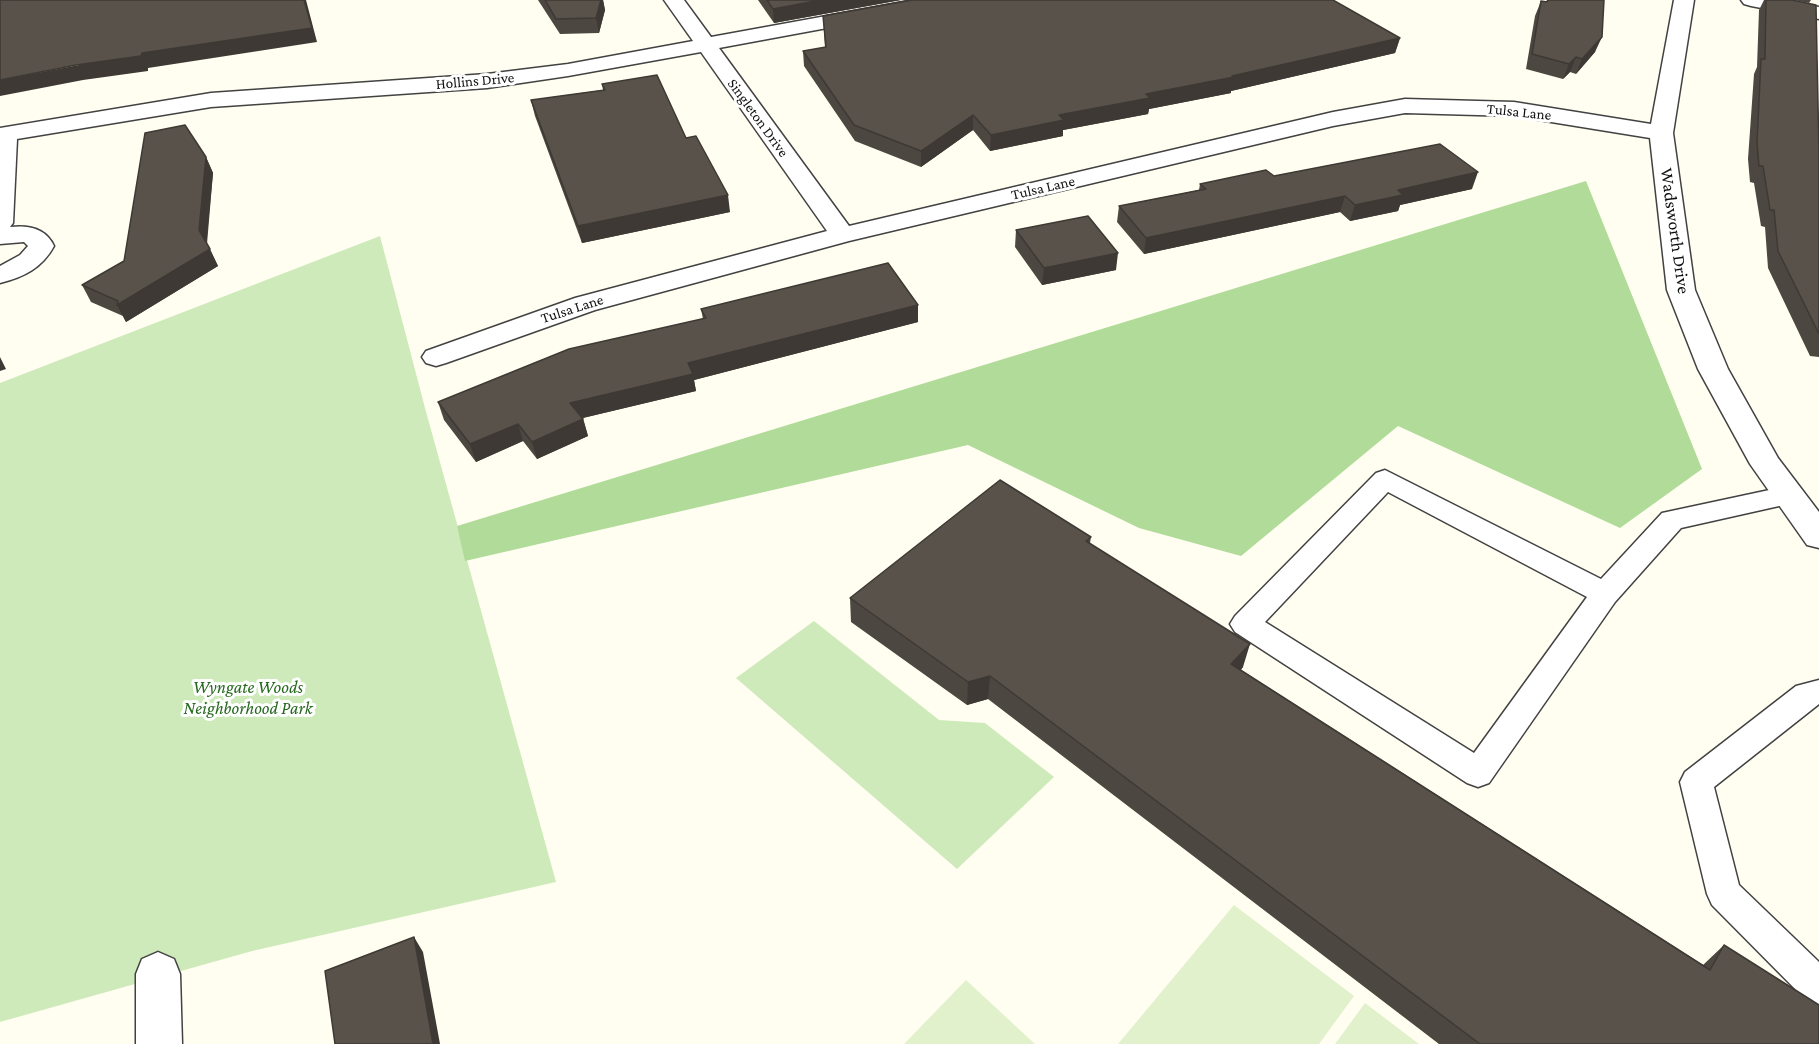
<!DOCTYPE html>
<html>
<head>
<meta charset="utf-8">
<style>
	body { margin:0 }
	canvas { display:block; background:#fffef1 }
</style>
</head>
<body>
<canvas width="1819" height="1044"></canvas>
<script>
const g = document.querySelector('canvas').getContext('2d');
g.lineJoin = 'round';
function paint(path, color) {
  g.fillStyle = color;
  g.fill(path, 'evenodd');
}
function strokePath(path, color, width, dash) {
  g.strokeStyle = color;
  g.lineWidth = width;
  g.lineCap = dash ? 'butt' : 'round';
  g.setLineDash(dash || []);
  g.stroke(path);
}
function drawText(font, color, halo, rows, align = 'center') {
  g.font = font + ' "Crimson Pro",serif';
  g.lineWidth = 6;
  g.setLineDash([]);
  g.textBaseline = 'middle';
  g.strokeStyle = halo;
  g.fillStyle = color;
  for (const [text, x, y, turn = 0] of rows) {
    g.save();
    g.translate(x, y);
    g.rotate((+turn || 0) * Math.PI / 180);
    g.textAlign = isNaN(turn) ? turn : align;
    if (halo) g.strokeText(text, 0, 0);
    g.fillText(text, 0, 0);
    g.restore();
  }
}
paint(new Path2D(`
	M380 236 425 408 556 882 252 951 0 1022V383Z
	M814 621 939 720 985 723 1054 777 957 869 736 678Z`), '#ceeaba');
paint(new Path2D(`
	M1586 181 1702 469 1620 528 1398 426 1241 556 1139 528 968 445 465 561 457 526Z`), '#b0db99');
paint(new Path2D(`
	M1234 905 1354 996 1319 1044H1118Z
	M966 980 1035 1044H904Z
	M1365 1003 1419 1044H1335Z`), '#e0f1cc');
const service = new Path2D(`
	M1385 470 1601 579 1662 513 1788 486 1797 488 1801 495 1797 502 1788 504 1681 528 1615 602 1489 783 1478 787 1467 783 1235 632 1230 624 1235 616 1376 473ZM1388 492 1587 597 1474 753 1265 622Z
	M1819 680V704L1714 787 1739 885 1819 962V1005L1806 1000 1712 905 1707 894 1680 782 1685 772 1796 686Z`);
const minor = new Path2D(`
	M664 0H684L711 37 914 0H956L953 4 946 6 719 48 849 226 1333 112 1405 99 1514 102 1651 124 1674 0H1694L1673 133 1695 290 1728 369 1778 458 1819 512V548L1807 545 1750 464 1698 369 1667 290 1650 138 1514 116 1405 113 1333 126 849 241 595 310 446 363 436 366 426 363 422 357 426 351 575 298 827 231 701 52 568 76 487 88 211 107 17 139 13 223 10 227C28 225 46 228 54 246 42 268 24 277 0 283V266L20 255 28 246 24 242 0 244V128L211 93 487 74 568 64 693 41Z
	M1741 0H1782L1819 7V19L1751 6 1744 4Z
	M158 952 174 959 180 974 182 1044H136V974L142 959Z`);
strokePath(service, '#424242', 3);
strokePath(minor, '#424242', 3);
paint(service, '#fff');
paint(minor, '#fff');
paint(new Path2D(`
	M538 0H603L605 10 599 33 560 34Z
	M758 0H901L774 23Z
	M1547 0H1604L1595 52 1576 74 1570 72 1563 79 1526 69 1535 16 1541 1 1546 2Z
	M1764 0H1792L1819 154V357L1810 356 1768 268 1765 227 1761 226 1754 183 1750 182 1748 159 1754 74 1757 67 1759 10Z
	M1794 0H1811L1809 3Z
	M823 16 1400 38 1395 53 1231 91V93L1149 109 1148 114 1063 130V136L990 151 973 130 921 167 855 141 804 66 803 51 825 48Z
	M602 84 686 138 730 212 582 243 535 116 531 100 603 90Z
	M206 157 213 173 207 244 218 266 126 322 123 316 91 302 82 285 124 261Z
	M1274 176 1472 189 1400 205 1398 211 1350 221 1340 212 1144 254 1117 222 1119 206 1199 190 1200 184Z
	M1016 230 1116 270 1042 285 1015 247Z
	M701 309 918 322 694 380 696 391 583 418 588 436 537 459 523 441 476 462 444 420 438 402 703 319Z
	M1091 537 1090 543 1243 667 1241 670 1703 965 1724 945 1819 1044H1439L988 699 967 705 851 622 850 598Z`), '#4c4740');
paint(new Path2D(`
	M304 0H306L317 42 148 68V71L83 80 0 96V80L142 53Z
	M601 0H603L605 10 599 33 596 18Z
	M821 0H901L774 23 773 9Z
	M1602 37 1595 52 1576 74 1582 59Z
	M1400 38 1395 53 1231 91V93L1149 109 1148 114 1063 130V136L990 151 991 135 1059 115 1146 94Z
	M1576 57 1570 72 1563 79 1569 64Z
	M973 115V130L921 167V151Z
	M206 157 213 173 206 247 199 230Z
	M1478 172 1472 189 1400 205 1398 211 1350 221 1355 205 1398 190Z
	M728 195 730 212 582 243 578 226Z
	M1345 196 1340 212 1144 254 1146 238Z
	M210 249 218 266 126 322 117 305Z
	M1118 253 1116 270 1042 285 1044 268Z
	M918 305V322L694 380 696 391 574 420 570 403 688 363Z
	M0 357 6 369 0 371Z
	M583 419 588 436 537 459 532 442Z
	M518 424 523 441 476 462 470 444Z
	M1250 644 1243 667 1224 688 1231 664Z
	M990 676 988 699 967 705 968 682Z
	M414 937 423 952 440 1044H433Z`), '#3e3934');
const building = new Path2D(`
	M0 0H304L312 28 142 53 141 56 76 65 0 80Z
	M545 0H601L596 18 556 19Z
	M767 0H821L773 9Z
	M912 0H1333L1400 38 1232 76 1234 77 1146 94 1150 98 1059 115 1064 120 991 135 973 115 921 151 854 125 803 51 826 47 823 16Z
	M1548 0H1604L1602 37 1582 59 1576 57 1569 64 1532 54 1541 1 1547 2Z
	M1766 0H1792L1816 5 1819 154V334L1778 251 1774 210H1770L1763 166H1759L1757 143 1761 59H1765Z
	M657 75 686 138 696 136 728 195 578 226 531 100 605 90 602 84Z
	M185 125 206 157 199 230 210 249 117 305 118 301 82 285 124 261 145 133Z
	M1440 144 1478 172 1398 190 1403 195 1355 205 1345 196 1146 238 1119 206 1206 189 1200 184 1266 170 1274 176Z
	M1088 216 1118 253 1044 268 1016 230Z
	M888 263 918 305 688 363 693 374 570 403 583 419 532 442 518 424 470 444 438 402 569 349 706 318 701 309Z
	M1000 480 1091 537 1086 541 1250 644 1231 664 1710 970 1724 945 1819 1005V1044H1480L990 676 968 682 850 598Z
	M414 937 433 1044H335L325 971Z`);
paint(building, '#58524b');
strokePath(building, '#3e3934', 1.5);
drawText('15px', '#0f0f0f', '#fff', [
	["Hollins Drive",475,81,-5],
	["Tulsa Lane",1519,112,6],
	["Singleton Drive",758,118,54],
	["Tulsa Lane",1043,188,-13],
	["Tulsa Lane",572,309,-18]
]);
drawText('18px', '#0f0f0f', '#fff', [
	["Wadsworth Drive",1675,231,82]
]);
drawText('italic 18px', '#25681e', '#fff', [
	["Wyngate Woods",248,687],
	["Neighborhood Park",248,708]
]);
</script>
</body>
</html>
